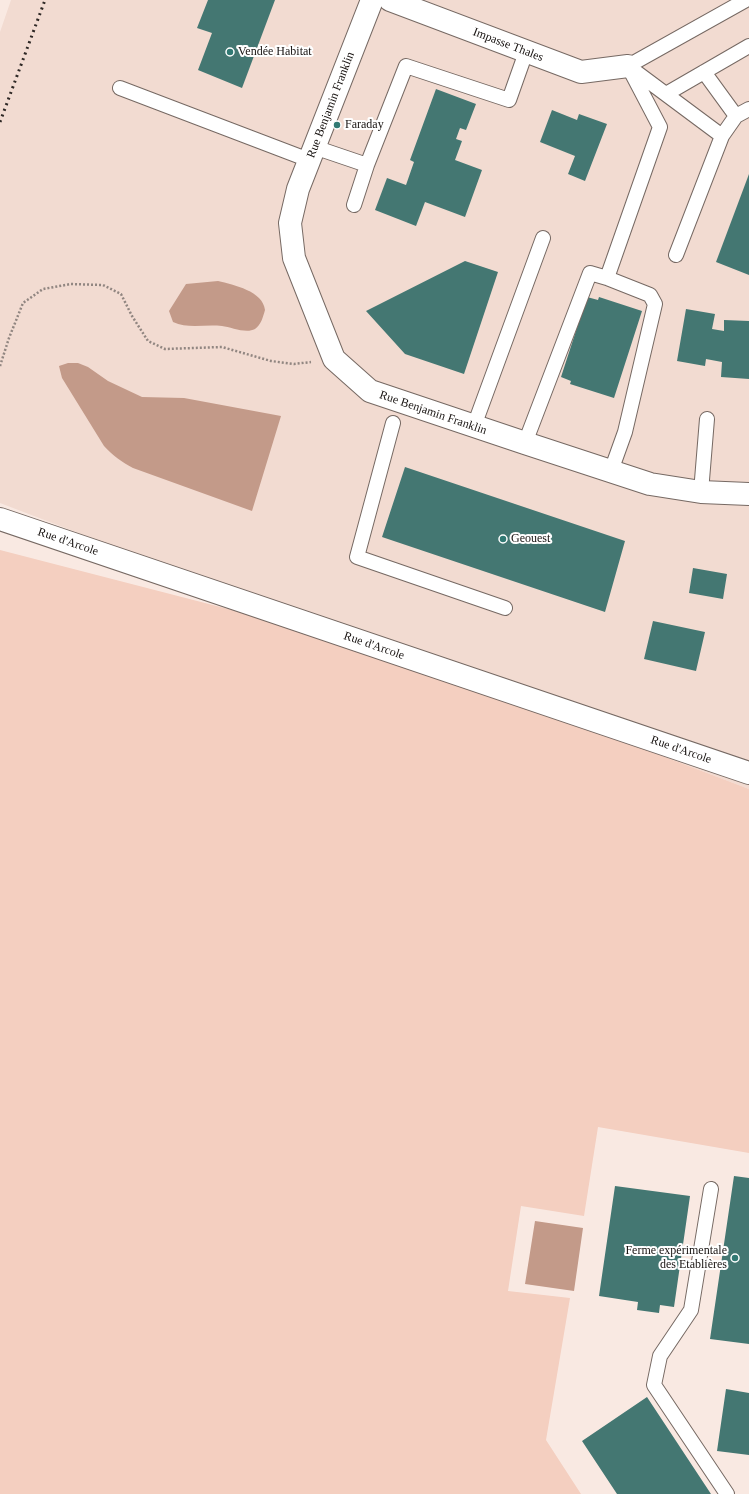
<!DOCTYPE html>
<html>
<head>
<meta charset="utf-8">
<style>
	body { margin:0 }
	canvas { display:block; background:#f9e9e2 }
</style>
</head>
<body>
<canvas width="749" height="1494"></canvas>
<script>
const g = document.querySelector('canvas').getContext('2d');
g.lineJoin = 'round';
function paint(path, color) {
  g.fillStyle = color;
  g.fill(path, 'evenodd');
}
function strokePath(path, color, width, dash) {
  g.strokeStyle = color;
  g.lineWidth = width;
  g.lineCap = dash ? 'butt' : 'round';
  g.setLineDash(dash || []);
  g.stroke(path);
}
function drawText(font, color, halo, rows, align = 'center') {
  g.font = font + ' "Times New Roman",serif';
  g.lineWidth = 4;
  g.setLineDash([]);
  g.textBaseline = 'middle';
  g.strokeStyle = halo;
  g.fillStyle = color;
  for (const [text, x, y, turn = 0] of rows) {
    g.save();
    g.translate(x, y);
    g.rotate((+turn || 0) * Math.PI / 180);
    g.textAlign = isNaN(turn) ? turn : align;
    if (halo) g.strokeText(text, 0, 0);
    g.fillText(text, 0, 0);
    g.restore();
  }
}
paint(new Path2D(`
	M11 0H749V789L0 503V32Z`), '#f2dbd1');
paint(new Path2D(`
	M0 550 379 648 749 789V1153L598 1127 584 1216 521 1206 508 1291 570 1298 546 1440 581 1494H0Z`), '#f4cfc0');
paint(new Path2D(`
	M218 281C234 285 263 291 265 310 263 317 261 325 255 329 246 334 231 327 222 326 205 324 188 329 173 322L169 311 186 284Z
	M68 363H78L88 367 108 381 142 397 184 398 281 416 252 511 133 468C122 462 113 456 104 446L62 378 59 366Z
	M535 1221 583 1228 574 1291 525 1284Z`), '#c39a89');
paint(new Path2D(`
	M208 0H275L242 88 198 70 212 33 197 28Z
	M436 89 476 104 466 130 460 128 456 139 462 141 455 160 482 170 465 217 425 202 416 226 375 210 387 178 406 185 414 162 410 160Z
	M552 110 577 120 579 114 607 124 585 181 568 174 575 156 540 142Z
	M749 174V275L716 262Z
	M465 261 498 272 464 374 405 354 366 311Z
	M587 297 598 300 599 297 642 311 614 398 570 384 571 381 561 377Z
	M686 309 715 314 712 329 724 331V320L749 321V379L721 377 722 362 706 359 705 366 677 361Z
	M405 467 625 541 605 612 382 537Z
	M693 568 727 574 723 599 689 593Z
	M653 621 705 632 696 671 644 659Z
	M734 1176 749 1178V1344L710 1339Z
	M615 1186 690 1196 674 1307 660 1305 659 1313 637 1310 638 1302 599 1296Z
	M726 1389 749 1393V1455L717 1451Z
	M647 1397 711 1494H617L582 1441Z`), '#447772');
const lane = new Path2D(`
	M628 66 746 0
	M632 69 722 136 676 255
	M704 72 736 116 749 109
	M120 88 309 160
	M666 94 749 46
	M722 136 736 116
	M314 147 367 165
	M354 205 367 165 406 66 509 100 526 52
	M607 278 650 295 655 304 625 432 611 471
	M393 423 357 557 505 608
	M474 426 543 238
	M525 443 590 273 607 278 660 127 628 66
	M701 492 707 419
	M711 1189 691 1310 660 1356 654 1385 727 1494`);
const street = new Path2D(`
	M372 0 298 189 290 223 294 258 334 359 370 391 525 443 650 484 701 492 749 494
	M390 0 581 72 628 66`);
const secondary = new Path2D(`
	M0 519 749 773`);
strokePath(lane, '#766963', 16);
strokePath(street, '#766963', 24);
strokePath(secondary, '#766963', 24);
strokePath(new Path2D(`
	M0 366 9 338 23 303 43 289 71 284 103 285 121 294 132 316 148 341 165 349 222 347 271 361 294 364 311 362`), '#918681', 2.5, [2, 2]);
strokePath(lane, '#fff', 14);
strokePath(street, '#fff', 22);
strokePath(secondary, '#fff', 22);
strokePath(new Path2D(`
	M0 122 45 0`), '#2e2825', 3, [2, 4]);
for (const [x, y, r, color] of [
	[230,52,4,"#317973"],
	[337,125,4,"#317973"],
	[503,539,4,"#317973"],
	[735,1258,4,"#317973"]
]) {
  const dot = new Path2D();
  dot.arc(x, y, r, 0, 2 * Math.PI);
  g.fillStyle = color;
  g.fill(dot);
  strokePath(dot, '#fff', 1.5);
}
drawText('12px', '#171210', '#fff', [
	["Impasse Thales",508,45,21],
	["Rue Benjamin Franklin",331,105,-69],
	["Rue Benjamin Franklin",433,413,19],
	["Rue d'Arcole",68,542,19],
	["Rue d'Arcole",374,646,19],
	["Rue d'Arcole",681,750,19]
]);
drawText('12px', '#171210', '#fff', [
	["Vendée Habitat",238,52],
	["Faraday",345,125],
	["Geouest",511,539],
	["Ferme expérimentale",727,1251,"right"],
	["des Etablières",727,1265,"right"]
], 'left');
</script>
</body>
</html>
